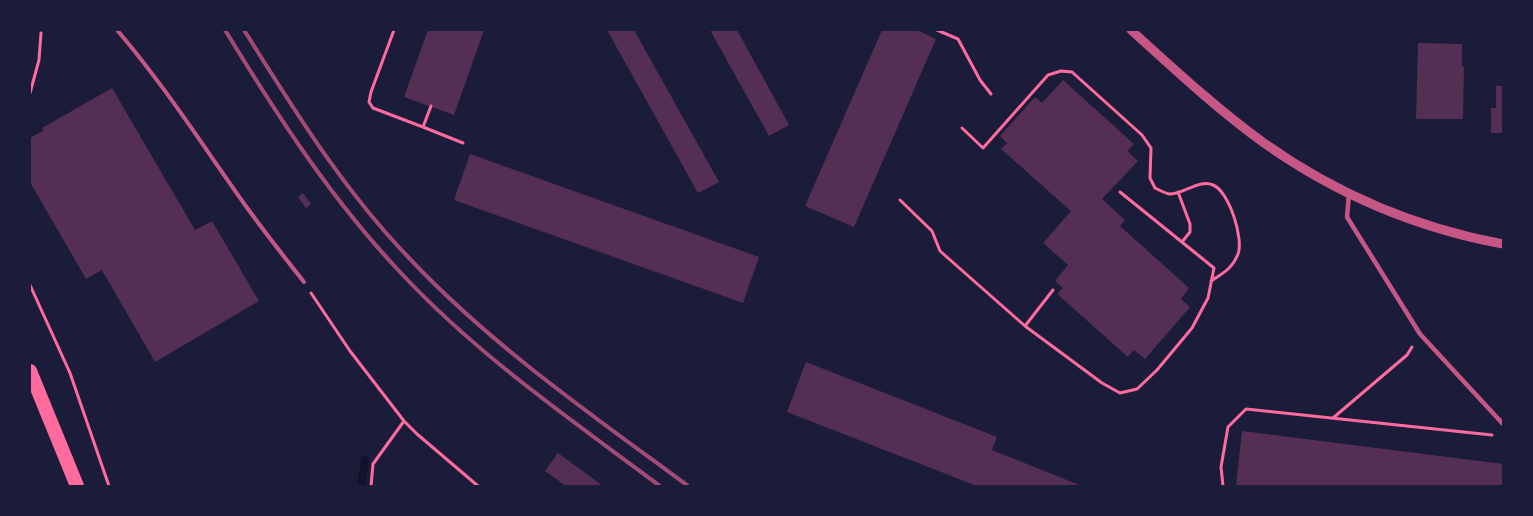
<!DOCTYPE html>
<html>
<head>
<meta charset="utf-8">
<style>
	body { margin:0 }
	#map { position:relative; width:1533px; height:516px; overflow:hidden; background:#1b1b3a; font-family:Arial,sans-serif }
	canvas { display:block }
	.frame { position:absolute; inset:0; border:31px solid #1b1b3a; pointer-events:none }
</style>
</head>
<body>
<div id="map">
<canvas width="1533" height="516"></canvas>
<div class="frame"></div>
</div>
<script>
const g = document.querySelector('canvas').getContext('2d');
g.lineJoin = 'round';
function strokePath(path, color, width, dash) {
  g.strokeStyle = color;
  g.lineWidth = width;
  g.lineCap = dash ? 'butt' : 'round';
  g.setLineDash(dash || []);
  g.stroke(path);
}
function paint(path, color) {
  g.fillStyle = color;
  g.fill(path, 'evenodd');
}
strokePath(new Path2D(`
	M361 486 365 460`), '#12122b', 8);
paint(new Path2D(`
	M428 30H484L454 115 404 97Z
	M607 30H634L719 182 698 193Z
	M710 30H737L789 125 769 136Z
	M882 30H917L936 39 854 227 805 206Z
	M1418 43 1462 44V67H1464L1463 119H1416Z
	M1063 80 1134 144 1127 151 1138 161 1102 199 1125 220 1120 226 1189 288 1181 299 1190 307 1145 359 1134 350 1128 357 1057 294 1063 288 1055 281 1068 265 1043 243 1071 211 1001 149 1007 143 1000 136 1035 97 1042 103Z
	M1496 86H1503V133H1491V108H1496Z
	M112 88 195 230 212 221 259 301 155 362 102 270 86 279 30 182V138L44 130 42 128Z
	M470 154 759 257 743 303 454 200Z
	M303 193 311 204 306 208 298 197Z
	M806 362 997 437 992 450 1082 486H977L787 412Z
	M1242 431 1503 464V486H1236Z
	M558 453 603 486H566L545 471Z`), '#542f53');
strokePath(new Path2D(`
	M394 30 371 92 369 102 373 108 423 127
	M937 30 958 39 980 80 991 94
	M30 93 39 60 41 33
	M431 106 423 127 463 143
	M962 128 983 148 1048 75 1061 71 1072 72 1142 135 1151 148 1150 178 1155 188C1159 190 1165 193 1169 194 1185 194 1198 179 1213 185 1229 191 1244 239 1238 254 1232 269 1223 273 1211 281
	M1178 192 1190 224V232L1182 242
	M900 200 932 231 940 251 1025 326 1053 290
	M30 285 70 373 109 486
	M311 293 350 351 404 421 417 434 478 486
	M1025 326 1102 383 1120 393 1137 389 1157 370 1192 328 1208 298 1214 268 1120 192
	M1333 418 1407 355 1412 347
	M371 486 373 464 404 421
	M1223 486 1221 467 1228 427 1246 409 1492 435`), '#ff6b9d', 3);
strokePath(new Path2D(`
	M117 30C165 86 205 149 248 209 266 234 285 258 304 282`), '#c65784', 4);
strokePath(new Path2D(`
	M1349 194 1347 217 1420 334 1503 424`), '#c65784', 4.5);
strokePath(new Path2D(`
	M1131 30C1174 69 1217 109 1264 143 1336 194 1416 228 1503 244`), '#c65784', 9);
strokePath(new Path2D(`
	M30 371 77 486`), '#ff6b9d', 14);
strokePath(new Path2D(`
	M225 30C277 115 331 199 400 272 476 354 570 419 660 486
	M244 30C294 110 344 191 410 259 492 346 592 415 688 486`), '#a44b75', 4);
</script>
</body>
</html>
